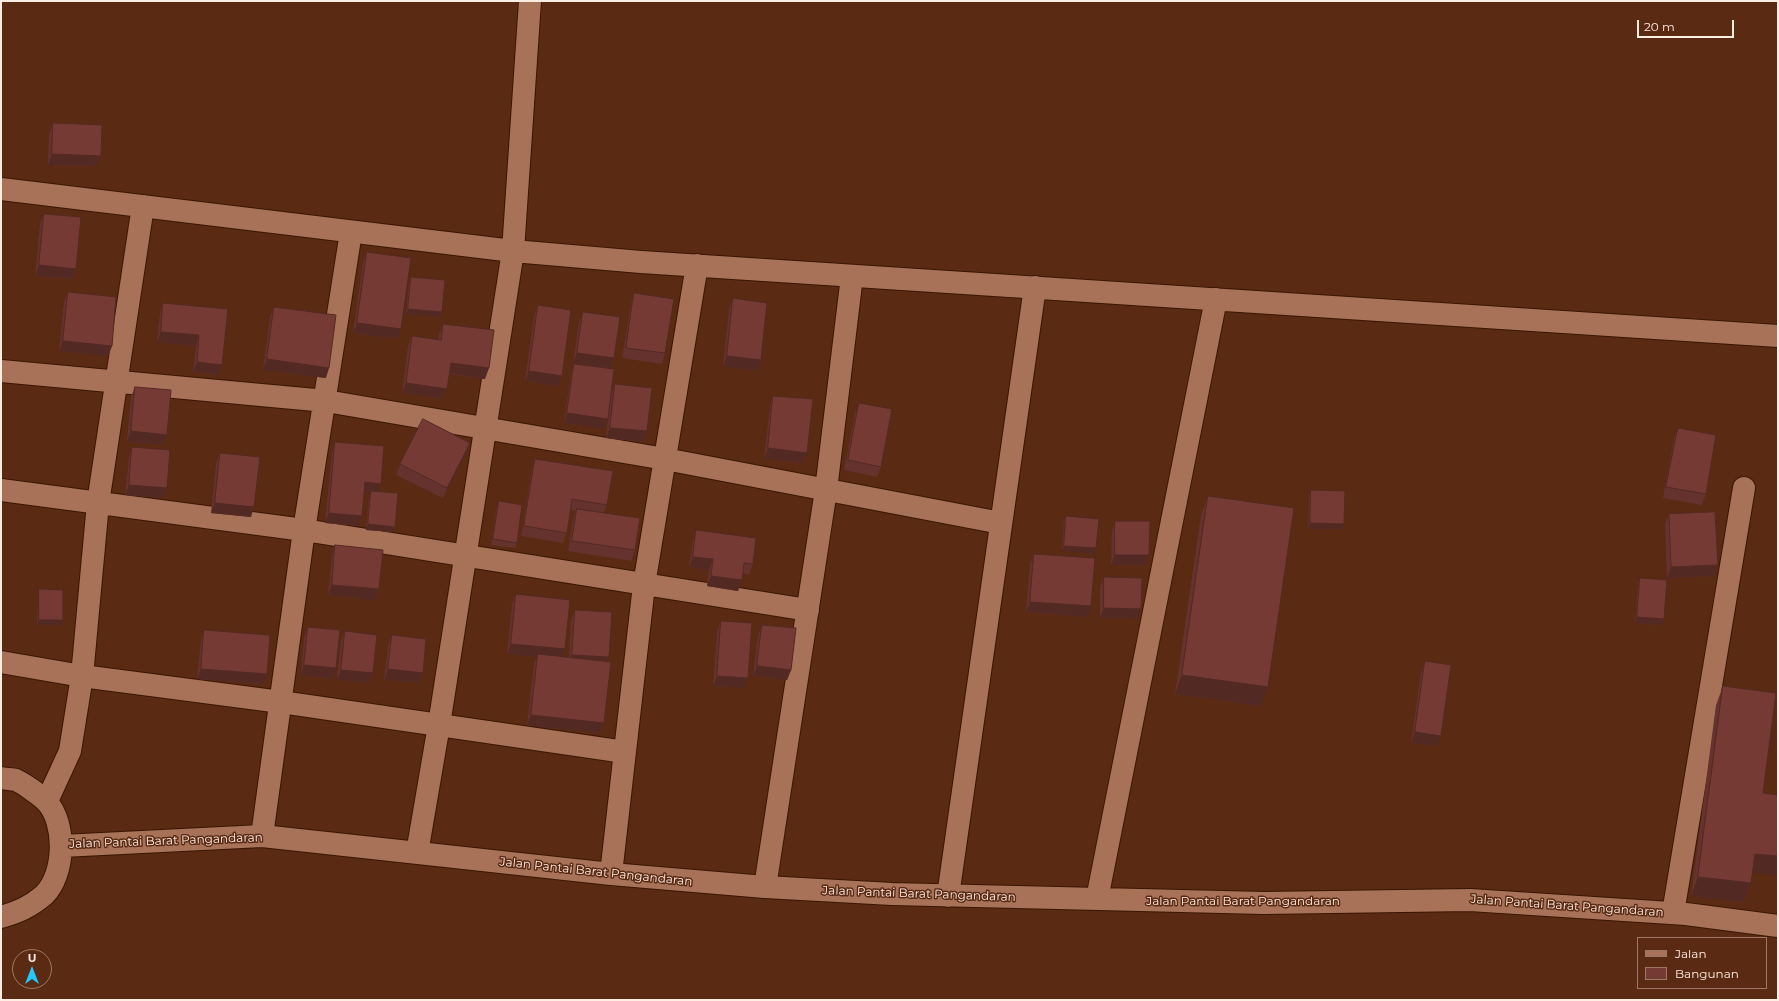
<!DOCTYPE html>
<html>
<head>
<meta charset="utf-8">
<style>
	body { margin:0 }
	#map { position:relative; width:1779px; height:1001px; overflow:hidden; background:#5a2b12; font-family:Montserrat,sans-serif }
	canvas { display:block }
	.frame { position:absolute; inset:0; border:2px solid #ffece3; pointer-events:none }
	.legend { position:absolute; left:1637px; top:937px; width:130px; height:52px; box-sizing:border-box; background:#5a2b12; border:1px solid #9c7866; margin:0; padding:5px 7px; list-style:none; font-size:12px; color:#ffece3 }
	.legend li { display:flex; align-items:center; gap:8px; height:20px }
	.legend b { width:20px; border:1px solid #9c7866 }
	.north { position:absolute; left:12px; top:949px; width:40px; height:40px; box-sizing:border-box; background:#5a2b12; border:1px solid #9c7866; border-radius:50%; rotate:0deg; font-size:11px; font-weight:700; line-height:16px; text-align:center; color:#ffece3 }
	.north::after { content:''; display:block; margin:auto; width:14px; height:18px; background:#23c9fe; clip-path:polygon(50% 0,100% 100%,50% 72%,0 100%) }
	.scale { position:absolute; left:1637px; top:20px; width:97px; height:18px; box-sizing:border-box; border:2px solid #ffece3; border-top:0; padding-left:5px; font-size:12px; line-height:14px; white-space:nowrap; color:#ffece3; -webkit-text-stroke:3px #5a2b12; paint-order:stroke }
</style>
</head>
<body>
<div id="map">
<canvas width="1779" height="1001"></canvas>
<div class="frame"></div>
<ul class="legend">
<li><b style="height:5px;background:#a87258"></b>Jalan</li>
<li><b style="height:11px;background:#763a34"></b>Bangunan</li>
</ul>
<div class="north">U</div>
<div class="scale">20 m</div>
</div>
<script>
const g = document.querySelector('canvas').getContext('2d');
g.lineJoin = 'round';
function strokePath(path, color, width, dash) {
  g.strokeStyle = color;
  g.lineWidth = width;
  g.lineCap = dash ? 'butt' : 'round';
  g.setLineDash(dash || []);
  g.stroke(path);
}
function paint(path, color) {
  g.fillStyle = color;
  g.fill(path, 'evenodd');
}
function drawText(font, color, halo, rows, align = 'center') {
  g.font = font + ' Montserrat,sans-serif';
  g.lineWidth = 3;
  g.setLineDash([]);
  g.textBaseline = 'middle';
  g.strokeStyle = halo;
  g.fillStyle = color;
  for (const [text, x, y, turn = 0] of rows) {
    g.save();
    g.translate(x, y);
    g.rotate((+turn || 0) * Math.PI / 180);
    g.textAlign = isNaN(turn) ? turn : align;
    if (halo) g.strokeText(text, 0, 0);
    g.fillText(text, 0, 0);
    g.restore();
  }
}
const minor = new Path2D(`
	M1 189 513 251 641 262 1778 336
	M1 371 326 401 665 459 1001 523
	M1 490 304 530 808 610
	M1 662 82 676 281 702 625 752
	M1 778C6 779 12 779 16 780 23 783 41 796 46 801 67 823 65 875 44 895 30 907 18 912 1 917
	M47 801 70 751 82 676 98 503 143 206
	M262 836 304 530 351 232
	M62 846 262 836 611 874 765 887 892 894 1264 903 1470 900 1686 914 1778 926
	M417 853 439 725 513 251 530 1
	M611 874 644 585 697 265
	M765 887 826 490 852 276
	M948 896 1035 287
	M1097 899 1216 299
	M1673 913 1744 488`);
strokePath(minor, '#391603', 24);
strokePath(minor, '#a87258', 22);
paint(new Path2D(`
	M53 123 97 166 48 165 49 134Z
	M44 214 76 269 73 279 35 276 40 224Z
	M367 252 398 339 353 333 363 262Z
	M411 277 442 312 440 317 406 314 409 282Z
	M68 292 112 346 108 356 59 351 64 302Z
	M634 293 665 353 662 364 622 358 631 303Z
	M733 298 761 360 757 371 723 366 729 309Z
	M163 303 228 309 222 365 219 375 193 372 196 346 157 342 160 313Z
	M538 305 558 386 525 381 534 316Z
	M274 307 326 378 263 370 270 317Z
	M583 312 614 358 611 368 604 429 564 423 571 374 574 364 602 367 573 363 579 322Z
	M443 324 485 379 449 374 443 399 402 393 408 346 412 336 438 340 439 334Z
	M615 384 643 442 606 438 611 394Z
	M135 387 167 435 163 445 127 442 131 397Z
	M773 396 803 463 764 459 770 406Z
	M859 403 881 467 877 477 844 470 855 413Z
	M1678 428 1706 494 1702 505 1663 498 1674 438Z
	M335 442 378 492 395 527 393 532 366 530 369 496 370 493H364L362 516 359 526 325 523 332 452Z
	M470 443 466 453 443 498 396 475 400 464Z
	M132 447 163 498 125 495 129 458Z
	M220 453 251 517 211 513 216 463Z
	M535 459 607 505 604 513 635 550 631 561 568 551 573 519 576 511 571 510 567 533 563 543 521 536 532 469Z
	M1311 490 1344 524 1342 529H1308L1309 496Z
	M1208 496 1261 706 1175 694 1201 515Z
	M499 501 517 543 515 548 491 545 497 506Z
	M1669 514 1718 565 1714 576 1667 578 1665 524Z
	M1066 516 1096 548 1095 554 1062 551 1064 521Z
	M1115 521 1149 555 1146 565H1111L1112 531Z
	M696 530 753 564 749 575 742 573 738 591 707 586 709 570 689 567 693 540Z
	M335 545 379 589 375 600 328 595 332 555Z
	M1034 554 1088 617 1026 612 1030 564Z
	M1104 577 1138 619 1100 618V587Z
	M1640 578 1662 625 1635 623 1638 584Z
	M39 589 63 620 62 625H37L38 594Z
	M516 594 562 657 569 658 571 620 575 610 608 662 600 733 527 725 534 664 537 657 507 654 512 604Z
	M721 621 745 688 713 686 717 631Z
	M762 625 791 670 787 680 753 676 758 635Z
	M308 627 336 668 333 679 301 675 304 637Z
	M204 630 263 684 197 679 201 640Z
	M345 631 373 673 369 683 337 680 341 641Z
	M392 635 423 673 419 683 384 680 388 646Z
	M1425 661 1441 736 1437 746 1411 743 1421 672Z
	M1723 686 1752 873 1744 902 1691 896 1716 705Z`), '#65322d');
paint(new Path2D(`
	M52 154 101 156 97 166 48 165Z
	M39 265 76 269 73 279 35 276Z
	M408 309 442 312 440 317 406 314Z
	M357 323 401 329 398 339 353 333Z
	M161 332 199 335 196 346 157 342Z
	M63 341 112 346 108 356 59 351Z
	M577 353 614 358 611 368 573 363Z
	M727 356 761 360 757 371 723 366Z
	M267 359 329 368 326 378 263 370Z
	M197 362 222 365 219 375 193 372Z
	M451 363 489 368 485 379 447 373Z
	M529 371 562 376 558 386 525 381Z
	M406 383 447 389 443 399 402 393Z
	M567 413 608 419 604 429 564 423Z
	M610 428 647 431 643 442 606 438Z
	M131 431 167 435 163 445 127 442Z
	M470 443 466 453 443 498 447 488Z
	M768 448 807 453 803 463 764 459Z
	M365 482 381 484 377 494 371 491 370 493 361 492Z
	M129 485 167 488 163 498 125 495Z
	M215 503 254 507 251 517 211 513Z
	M329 513 362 516 359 526 325 523Z
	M1310 523 1344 524 1342 529H1308Z
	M368 524 395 527 393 532 366 530Z
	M1064 546 1096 548 1095 554 1062 551Z
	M1115 555H1149L1146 565H1111Z
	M693 557 713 559 709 570 689 567Z
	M1718 565 1714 576 1667 578 1671 567Z
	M711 576 742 580 738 591 707 586Z
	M332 585 379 589 375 600 328 595Z
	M1030 602 1091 606 1088 617 1026 612Z
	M1104 608 1141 609 1138 619 1100 618Z
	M1637 617 1664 619 1662 625 1635 623Z
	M39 620H63L62 625H37Z
	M511 644 565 649 562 659 538 654 537 657 507 654Z
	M572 655 609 657 606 667 568 665Z
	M304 665 336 668 333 679 301 675Z
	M757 666 791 670 787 680 753 676Z
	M201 669 267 674 263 684 197 679Z
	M388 669 423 673 419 683 384 680Z
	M341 670 373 673 369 683 337 680Z
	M1182 675 1268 687 1261 706 1175 694Z
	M717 676 748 678 745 688 713 686Z
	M531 715 604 723 600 733 527 725Z
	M1415 732 1441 736 1437 746 1411 743Z
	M1755 854 1778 856V876L1748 872Z
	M1698 877 1751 883 1744 902 1691 896Z`), '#532924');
const building = new Path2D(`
	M53 123 102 125 101 156 52 154Z
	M44 214 81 217 76 269 39 265Z
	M367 252 411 258 401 329 357 323Z
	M411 277 445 280 442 312 408 309Z
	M68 292 116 297 112 346 63 341Z
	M634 293 674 299 665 353 626 348Z
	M733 298 767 303 761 360 727 356Z
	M163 303 228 309 222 365 197 362 199 335 161 332Z
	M538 305 571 310 562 376 529 371Z
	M274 307 336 315 329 368 267 359Z
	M583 312 620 317 614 358 577 353Z
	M443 324 494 330 489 368 451 363 447 389 406 383 412 336 441 340Z
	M574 364 614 369 608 419 567 413Z
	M615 384 652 388 647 431 610 428Z
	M135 387 171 390 167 435 131 431Z
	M773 396 813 399 807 453 768 448Z
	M859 403 892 409 881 467 848 460Z
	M423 419 470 443 447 488 400 464Z
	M1678 428 1716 435 1706 494 1666 487Z
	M335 442 384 446 381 484 365 482 362 516 329 513Z
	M132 447 170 450 167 488 129 485Z
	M220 453 260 457 254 507 215 503Z
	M535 459 613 471 607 505 572 499 567 533 524 526Z
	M1311 490 1345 491 1344 524 1310 523Z
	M371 491 398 493 395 527 368 524Z
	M1208 496 1294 508 1268 687 1182 675Z
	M499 501 522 505 517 543 493 539Z
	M577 509 640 518 635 550 572 541Z
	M1715 512 1718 565 1671 567 1669 514Z
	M1066 516 1099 519 1096 548 1064 546Z
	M1115 521H1150L1149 555H1115Z
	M696 530 756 538 753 564 744 563 742 580 711 576 713 559 693 557Z
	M335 545 383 550 379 589 332 585Z
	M1034 554 1095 558 1091 606 1030 602Z
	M1104 577 1142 578 1141 609 1104 608Z
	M1640 578 1667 580 1664 619 1637 617Z
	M39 589 63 590V620H39Z
	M516 594 570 600 565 649 511 644Z
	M575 610 612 612 609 657 572 655Z
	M721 621 752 623 748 678 717 676Z
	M762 625 796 628 791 670 757 666Z
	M308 627 340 630 336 668 304 665Z
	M204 630 270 635 267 674 201 669Z
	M345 631 377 635 373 673 341 670Z
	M392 635 426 639 423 673 388 669Z
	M538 654 611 662 604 723 531 715Z
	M1425 661 1451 665 1441 736 1415 732Z
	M1723 686 1776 693 1763 793 1778 795V856L1755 854 1751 883 1698 877Z`);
paint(building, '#763a34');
strokePath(building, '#532924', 1);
drawText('12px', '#ffece3', '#5a2b12', [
	["Jalan Pantai Barat Pangandaran",166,841,-2],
	["Jalan Pantai Barat Pangandaran",596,872,6],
	["Jalan Pantai Barat Pangandaran",919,894,2],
	["Jalan Pantai Barat Pangandaran",1243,901],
	["Jalan Pantai Barat Pangandaran",1567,906,4]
]);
</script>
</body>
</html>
